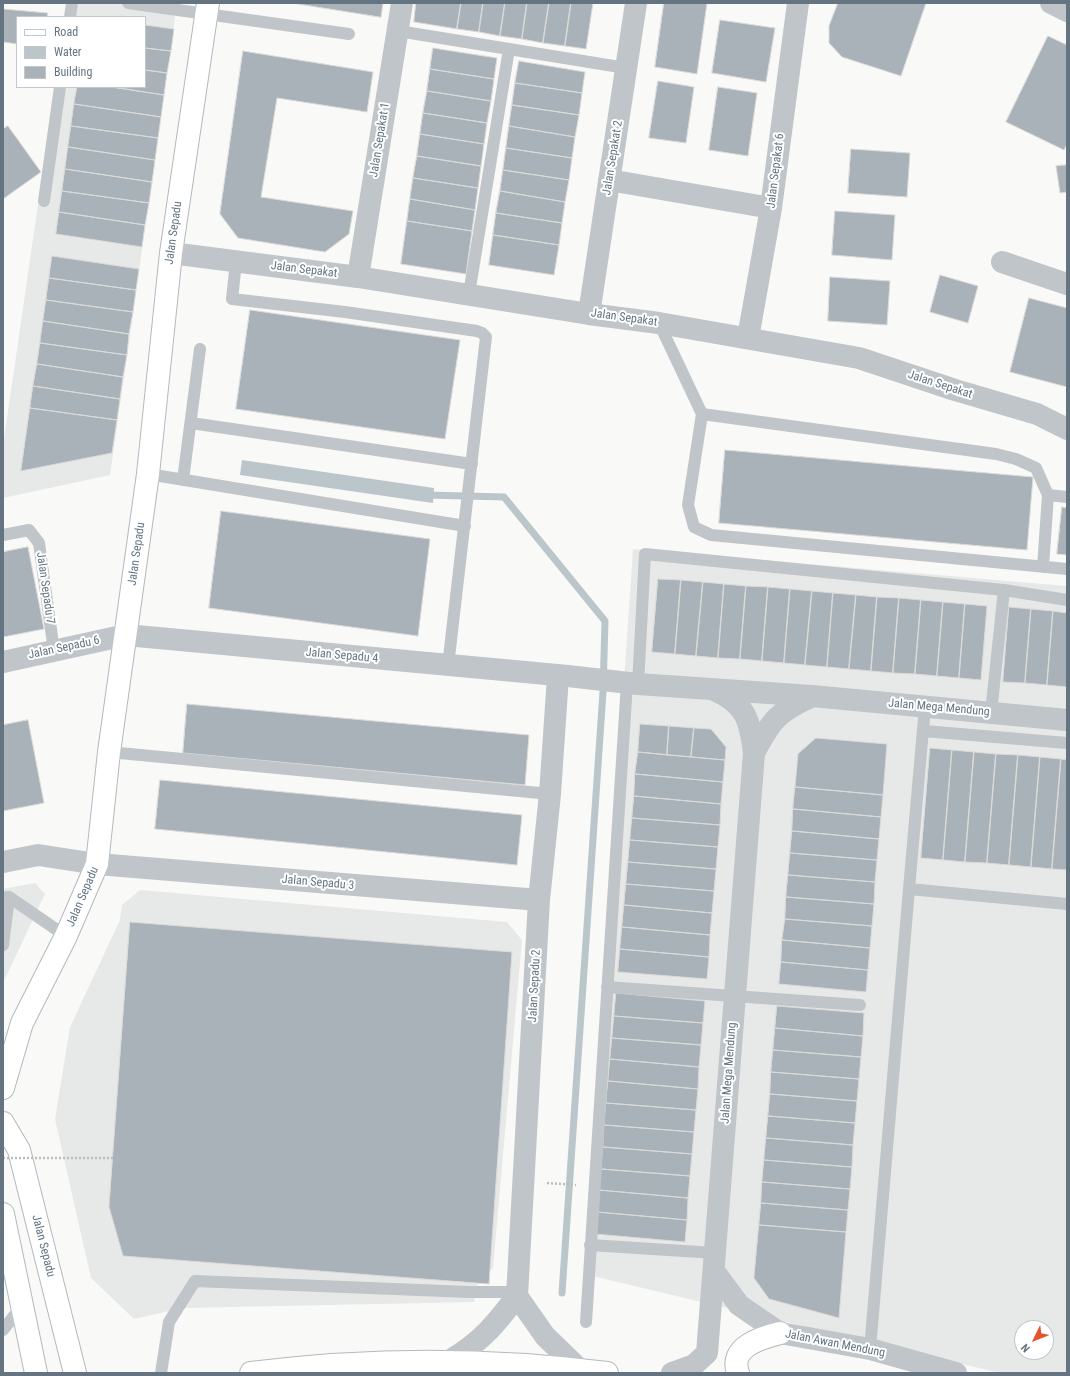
<!DOCTYPE html>
<html>
<head>
<meta charset="utf-8">
<style>
	body { margin:0 }
	#map { position:relative; width:1070px; height:1376px; overflow:hidden; background:#f9f9f7; font-family:"Roboto Condensed",sans-serif }
	canvas { display:block }
	.frame { position:absolute; inset:0; border:4px solid #647581; pointer-events:none }
	.legend { position:absolute; left:16px; top:16px; width:130px; height:72px; box-sizing:border-box; background:#fff; border:1px solid #c1c8cd; margin:0; padding:5px 7px; list-style:none; font-size:12px; color:#647581 }
	.legend li { display:flex; align-items:center; gap:8px; height:20px }
	.legend b { width:20px; border:1px solid #c1c8cd }
	.north { position:absolute; left:1014px; top:1320px; width:40px; height:40px; box-sizing:border-box; background:#fff; border:1px solid #c1c8cd; border-radius:50%; rotate:227deg; font-size:11px; font-weight:700; line-height:16px; text-align:center; color:#647581 }
	.north::after { content:''; display:block; margin:auto; width:14px; height:18px; background:#e3552d; clip-path:polygon(50% 0,100% 100%,50% 72%,0 100%) }
</style>
</head>
<body>
<div id="map">
<canvas width="1070" height="1376"></canvas>
<div class="frame"></div>
<ul class="legend">
<li><b style="height:5px;background:#fff"></b>Road</li>
<li><b style="height:11px;background:#bac6ca"></b>Water</li>
<li><b style="height:11px;background:#a9b2b8"></b>Building</li>
</ul>
<div class="north">N</div>
</div>
<script>
const g = document.querySelector('canvas').getContext('2d');
g.lineJoin = 'round';
function paint(path, color) {
  g.fillStyle = color;
  g.fill(path, 'evenodd');
}
function strokePath(path, color, width, dash) {
  g.strokeStyle = color;
  g.lineWidth = width;
  g.lineCap = dash ? 'butt' : 'round';
  g.setLineDash(dash || []);
  g.stroke(path);
}
function drawText(font, color, halo, rows, align = 'center') {
  g.font = font + ' "Roboto Condensed",sans-serif';
  g.lineWidth = 4;
  g.setLineDash([]);
  g.textBaseline = 'middle';
  g.strokeStyle = halo;
  g.fillStyle = color;
  for (const [text, x, y, turn = 0] of rows) {
    g.save();
    g.translate(x, y);
    g.rotate((+turn || 0) * Math.PI / 180);
    g.textAlign = isNaN(turn) ? turn : align;
    if (halo) g.strokeText(text, 0, 0);
    g.fillText(text, 0, 0);
    g.restore();
  }
}
paint(new Path2D(`
	M67 3H177L110 475 3 498V446L55 87H145V17H65Z
	M633 549 1067 586V1373H1000L584 1274ZM1022 1328H1046V1352H1022Z
	M35 883 45 894 3 983V889Z
	M140 890 507 922 522 940 493 1268 478 1281 474 1302 182 1308 134 1319 91 1278 55 1119 70 1027 120 920 122 905Z`), '#e7e8e8');
paint(new Path2D(`
	M242 460 434 488 433 503 240 475Z`), '#bac6ca');
strokePath(new Path2D(`
	M426 495 504 497 605 621 603 692 562 1293`), '#bac6ca', 7);
const building = new Path2D(`
	M292 3H383L381 17Z
	M416 3H461L457 29 414 22Z
	M461 3H483L479 32 457 29Z
	M483 3H505L500 36 479 32Z
	M505 3H527L522 39 500 36Z
	M527 3H549L543 43 522 39Z
	M549 3H571L565 46 543 43Z
	M571 3H593L586 49 565 46Z
	M664 3H707L697 74 655 67Z
	M838 3H926L901 76 842 57 829 43V26Z
	M3 9 48 13 47 17H17V44L3 42Z
	M720 20 775 28 766 82 712 73Z
	M145 25 174 29 171 51 145 48Z
	M1048 36 1067 45V144L1064 150 1006 122Z
	M145 48 171 51 167 73 145 70Z
	M433 48 497 58 494 79 430 69Z
	M243 51 373 72 367 112 277 98 261 197 353 211 349 234 325 252 238 238 220 214Z
	M519 61 585 72 582 93 515 83Z
	M430 69 494 79 491 101 427 91Z
	M145 70 167 73 164 95 112 87H145Z
	M658 81 694 87 686 143 649 138Z
	M515 83 582 93 579 115 512 105Z
	M77 87H112L164 95 161 117 74 104Z
	M718 87 757 93 748 156 709 150Z
	M427 91 491 101 487 123 423 113Z
	M74 104 161 117 158 138 71 126Z
	M512 105 579 115 575 137 509 126Z
	M423 113 487 123 484 144 420 134Z
	M8 126 41 172 3 199V129Z
	M71 126 158 138 155 160 68 147Z
	M509 126 575 137 572 158 506 148Z
	M420 134 484 144 481 166 417 156Z
	M68 147 155 160 152 182 65 169Z
	M506 148 572 158 569 180 503 170Z
	M851 149 910 153 907 197 848 193Z
	M417 156 481 166 478 188 413 178Z
	M1067 165V192L1060 193 1056 166Z
	M65 169 152 182 149 203 62 191Z
	M503 170 569 180 565 202 500 191Z
	M413 178 478 188 475 210 410 199Z
	M62 191 149 203 145 225 59 212Z
	M500 191 565 202 562 223 496 213Z
	M410 199 475 210 472 231 407 221Z
	M835 211 895 215 892 260 832 255Z
	M59 212 145 225 142 247 56 234Z
	M496 213 562 223 559 245 493 235Z
	M407 221 472 231 466 274 401 264Z
	M493 235 559 245 554 275 489 265Z
	M52 256 139 269 136 290 49 278Z
	M940 275 978 286 968 323 930 312Z
	M830 277 890 281 887 325 828 321Z
	M49 278 136 290 133 312 46 300Z
	M1029 298 1067 308V387L1010 372Z
	M46 300 133 312 129 334 43 321Z
	M250 310 460 340 445 439 236 409Z
	M43 321 129 334 127 355 40 343Z
	M40 343 127 355 123 377 37 364Z
	M37 364 123 377 120 399 33 386Z
	M33 386 120 399 117 420 30 408Z
	M30 408 117 420 112 453 21 471Z
	M725 450 1033 477 1027 550 719 523Z
	M1062 507 1067 508V555L1057 554Z
	M221 511 430 539 418 636 209 608Z
	M28 547 44 629 3 637V552Z
	M658 579 681 580 675 654 652 652Z
	M681 580 703 582 696 656 675 654Z
	M703 582 724 584 718 658 696 656Z
	M724 584 746 586 740 659 718 658Z
	M746 586 768 587 762 661 740 659Z
	M768 587 790 589 784 663 762 661Z
	M790 589 812 591 805 665 784 663Z
	M812 591 833 593 827 667 805 665Z
	M833 593 856 595 849 669 827 667Z
	M856 595 877 597 871 671 849 669Z
	M877 597 899 598 893 673 871 671Z
	M899 598 921 600 915 674 893 673Z
	M921 600 943 602 937 676 915 674Z
	M943 602 965 604 959 678 937 676Z
	M965 604 987 606 981 680 959 678Z
	M1009 607 1031 609 1025 683 1003 682Z
	M1031 609 1053 611 1047 685 1025 683Z
	M1053 611 1067 613V687L1047 685Z
	M187 704 529 735 525 785 183 753Z
	M28 720 44 803 3 811V725Z
	M640 724 669 726 667 755 638 752Z
	M669 726 694 728 691 757 667 755Z
	M694 728 711 729 726 747 725 760 691 757Z
	M816 738 887 744 883 795 795 787 798 754Z
	M930 748 952 750 943 860 921 858Z
	M952 750 974 752 965 862 943 860Z
	M638 752 725 760 723 782 635 774Z
	M974 752 996 754 987 863 965 862Z
	M996 754 1018 755 1009 865 987 863Z
	M1018 755 1040 757 1031 867 1009 865Z
	M1040 757 1061 759 1052 869 1031 867Z
	M1061 759 1067 760V870L1052 869Z
	M635 774 723 782 721 804 634 796Z
	M160 780 522 815 517 865 155 829Z
	M795 787 883 795 881 817 793 809Z
	M634 796 721 804 720 825 632 818Z
	M793 809 881 817 879 839 792 831Z
	M632 818 720 825 718 847 630 840Z
	M792 831 879 839 877 860 790 853Z
	M630 840 718 847 716 869 628 862Z
	M790 853 877 860 875 882 788 875Z
	M628 862 716 869 714 891 626 884Z
	M788 875 875 882 874 904 786 897Z
	M626 884 714 891 712 913 624 905Z
	M786 897 874 904 872 926 785 919Z
	M624 905 712 913 710 935 622 927Z
	M785 919 872 926 870 948 782 940Z
	M130 922 512 952 489 1284 123 1256 109 1207Z
	M622 927 710 935 709 957 620 949Z
	M782 940 870 948 868 970 781 962Z
	M620 949 709 957 707 979 618 972Z
	M781 962 868 970 866 992 779 984Z
	M616 993 705 1001 703 1023 614 1016Z
	M777 1006 864 1013 863 1036 775 1028Z
	M614 1016 703 1023 701 1045 612 1038Z
	M775 1028 863 1036 861 1057 773 1050Z
	M612 1038 701 1045 699 1067 610 1059Z
	M773 1050 861 1057 859 1079 771 1072Z
	M610 1059 699 1067 698 1089 608 1081Z
	M771 1072 859 1079 857 1101 770 1094Z
	M608 1081 698 1089 696 1110 606 1103Z
	M770 1094 857 1101 855 1123 768 1116Z
	M606 1103 696 1110 694 1132 604 1125Z
	M768 1116 855 1123 853 1145 766 1138Z
	M604 1125 694 1132 692 1154 603 1147Z
	M766 1138 853 1145 852 1167 764 1160Z
	M603 1147 692 1154 690 1176 601 1169Z
	M764 1160 852 1167 850 1189 762 1182Z
	M601 1169 690 1176 688 1198 599 1190Z
	M762 1182 850 1189 848 1210 761 1203Z
	M599 1190 688 1198 687 1220 597 1212Z
	M761 1203 848 1210 846 1232 759 1225Z
	M597 1212 687 1220 685 1242 595 1234Z
	M759 1225 846 1232 839 1318 769 1299 754 1278Z`);
paint(building, '#a9b2b8');
strokePath(building, '#dbdbd9', 1);
const secondary = new Path2D(`
	M3 1088 22 1023 66 936 97 864 109 752 148 474 171 253 208 3
	M3 1123 19 1150 75 1373
	M3 1214 36 1373`);
const primary = new Path2D(`
	M251 1373C368 1358 489 1358 607 1373
	M738 1373C729 1347 760 1338 780 1333`);
strokePath(secondary, '#b2b9bd', 24);
strokePath(primary, '#b4b9bd', 24);
strokePath(new Path2D(`
	M547 1183 576 1185`), '#babec1', 2.5, [2, 2]);
strokePath(new Path2D(`
	M128 3 349 34
	M70 17 72 3
	M398 31 626 68
	M44 201 60 87
	M236 262 232 299 345 312 477 331 482 333 486 337 448 666
	M469 294 509 49
	M659 323 702 414 688 505 694 527 711 535 1067 569
	M702 414 996 454 1016 459 1036 468 1048 495 1043 567
	M191 423 472 464
	M148 474 465 526
	M183 480 200 349
	M1048 495 1067 497
	M3 535 29 530 39 543 54 651
	M638 684 645 554 1004 590 1067 600
	M991 713 1004 590
	M924 731 1067 743
	M109 752 550 794
	M909 889 925 707
	M3 898 9 897 66 936
	M3 945 9 897
	M607 987 860 1005
	M590 1245 715 1253
	M586 1322 627 683
	M3 1330 21 1307
	M870 1349 909 889 1067 904
	M161 1373 169 1322 195 1281 469 1292H517`), '#c0c5c9', 12);
strokePath(new Path2D(`
	M1051 3 1067 11
	M609 180 771 208
	M171 253 358 277 589 314 659 323 859 358 955 390 1037 414 1067 429
	M1002 262 1067 284
	M358 277 402 3
	M589 314 636 3
	M748 338 771 208 798 3
	M3 662 126 635 568 676 638 684 812 696 1067 720
	M754 753C771 721 777 712 811 697
	M3 862 38 855 97 864 539 900
	M714 1271 739 1305 780 1333 870 1349 956 1373
	M517 1296 545 1336 579 1369
	M449 1361C481 1342 495 1325 517 1296L539 900 550 794 558 676
	M672 1373 694 1365 707 1353 754 753C750 720 746 704 714 690`), '#c0c5c9', 22);
strokePath(secondary, '#fff', 22);
strokePath(primary, '#fff', 22);
strokePath(new Path2D(`
	M3 1158H113`), '#babec1', 2.5, [2, 2]);
drawText('12px', '#647581', '#fff', [
	["Jalan Sepakat 1",380,140,-81],
	["Jalan Sepakat 2",613,158,-81],
	["Jalan Sepakat 6",776,171,-83],
	["Jalan Sepadu",174,233,-82],
	["Jalan Sepakat",304,270,7],
	["Jalan Sepakat",624,318,8],
	["Jalan Sepakat",940,385,18],
	["Jalan Sepadu",137,554,-82],
	["Jalan Sepadu 7",45,588,82],
	["Jalan Sepadu 6",64,648,-12],
	["Jalan Sepadu 4",342,656,5],
	["Jalan Mega Mendung",939,708,5],
	["Jalan Sepadu 3",318,883,5],
	["Jalan Sepadu",83,897,-67],
	["Jalan Sepadu 2",535,986,-87],
	["Jalan Mega Mendung",729,1073,-86],
	["Jalan Sepadu",43,1246,76],
	["Jalan Awan Mendung",835,1344,11]
]);
</script>
</body>
</html>
